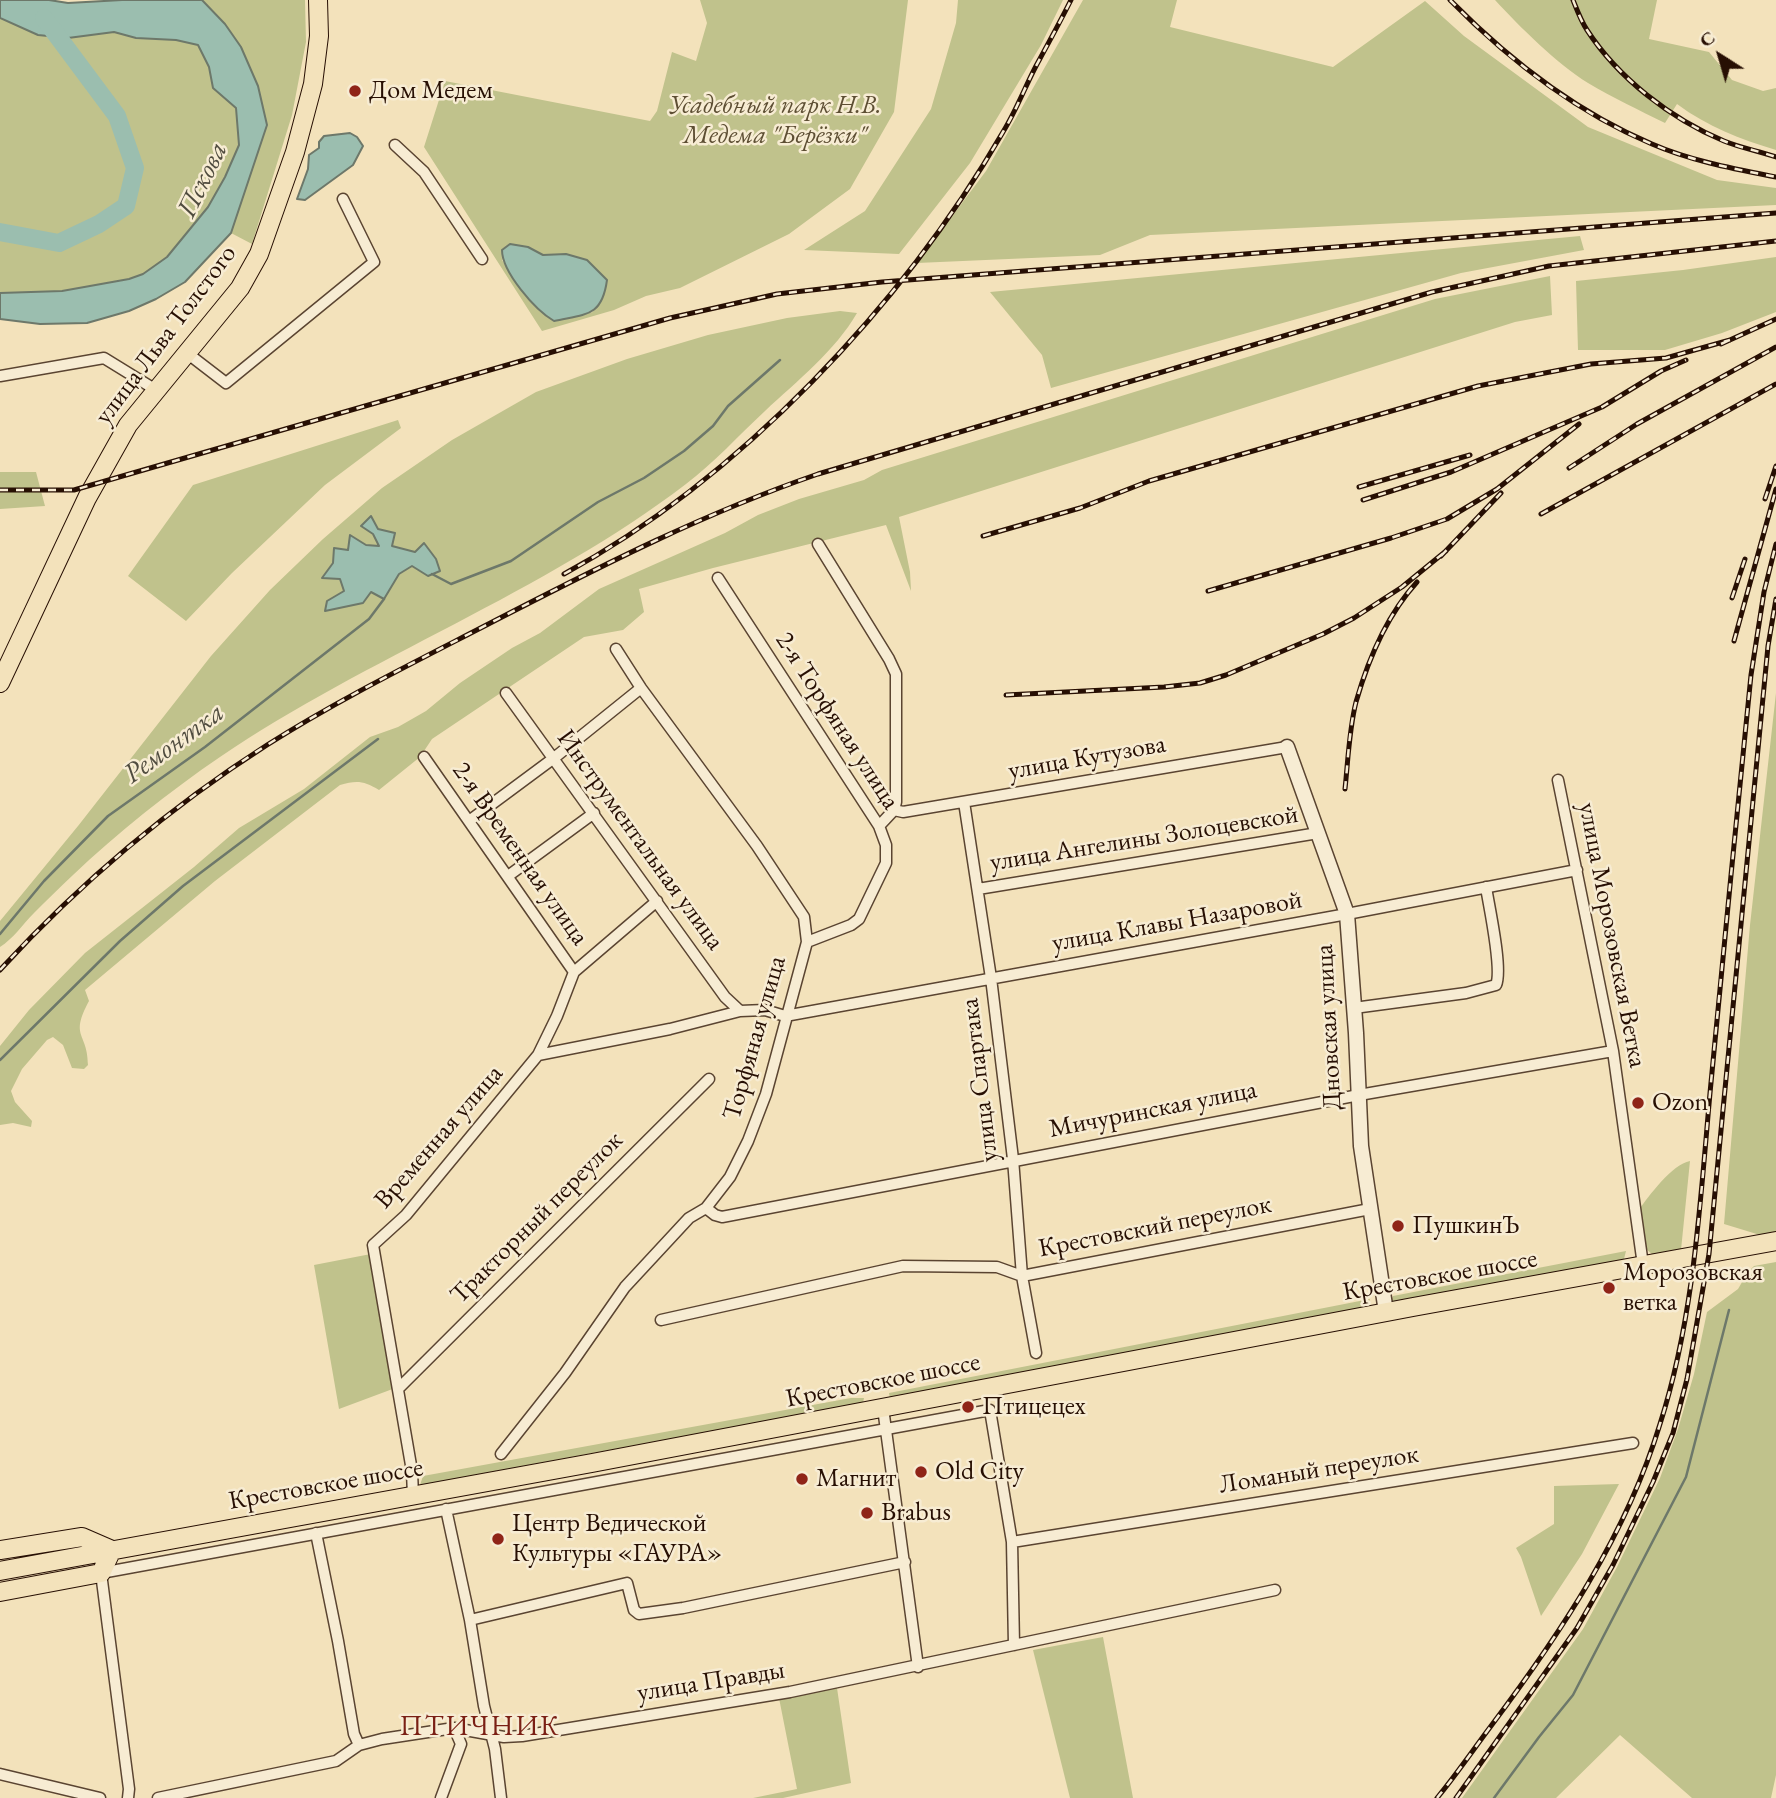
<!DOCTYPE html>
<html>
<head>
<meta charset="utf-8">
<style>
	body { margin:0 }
	#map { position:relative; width:1776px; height:1798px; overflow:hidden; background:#f3e2bb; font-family:"EB Garamond",serif }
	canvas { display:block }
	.north { position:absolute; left:1685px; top:21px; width:70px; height:70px; -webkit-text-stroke:5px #f7ecd3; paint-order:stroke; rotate:323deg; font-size:19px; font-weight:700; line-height:28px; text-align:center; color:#270f03 }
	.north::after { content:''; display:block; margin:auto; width:24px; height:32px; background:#270f03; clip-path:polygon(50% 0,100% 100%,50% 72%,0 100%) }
</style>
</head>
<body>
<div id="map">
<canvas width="1776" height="1798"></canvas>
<div class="north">С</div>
</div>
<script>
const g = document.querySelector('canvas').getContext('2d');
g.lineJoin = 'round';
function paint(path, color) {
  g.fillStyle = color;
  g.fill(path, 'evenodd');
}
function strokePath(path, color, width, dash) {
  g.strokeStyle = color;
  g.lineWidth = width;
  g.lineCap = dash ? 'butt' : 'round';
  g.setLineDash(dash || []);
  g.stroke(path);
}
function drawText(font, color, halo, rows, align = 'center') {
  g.font = font + ' "EB Garamond",serif';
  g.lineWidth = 5;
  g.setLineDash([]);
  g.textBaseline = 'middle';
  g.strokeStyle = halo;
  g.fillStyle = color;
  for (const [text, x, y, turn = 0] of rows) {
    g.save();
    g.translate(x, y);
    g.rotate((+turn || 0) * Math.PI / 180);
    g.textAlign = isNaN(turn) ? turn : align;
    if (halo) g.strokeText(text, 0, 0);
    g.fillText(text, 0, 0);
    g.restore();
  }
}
paint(new Path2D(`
	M202 0H305L306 42 292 115 252 244 231 233 267 125 258 86 225 24Z
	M700 0H908L894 112 850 189 789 234 680 288 646 296 614 310 542 331 424 147 445 81 650 121 657 111 672 52 696 61 707 23ZM528 247 543 255 593 312 554 321 518 284 502 260Z
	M958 0H1063L1041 45 970 163 899 254 804 250 865 211 931 109 956 23Z
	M1083 0H1177L1170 27 1333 67 1425 1 1464 36 1588 127 1717 180 1776 188V205L1150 235 1100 255 917 263 986 171Z
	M1495 0H1657L1649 39 1709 52 1732 80 1763 91 1776 88V150C1740 139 1708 127 1677 104L1665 123C1639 110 1613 98 1588 83 1557 64 1520 27 1495 0Z
	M0 18 38 35 68 38 114 32 136 38 176 40 198 45 209 67 213 88 236 108 239 145 225 177 208 207 167 257 143 274 129 279 62 291 0 293Z
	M1580 236 1584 250 1461 273 1051 388 1042 355 990 292Z
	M1776 257V312L1722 333 1665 350H1578L1576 281 1683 270Z
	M1550 276 1552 315 1515 322 899 517 910 572 911 591 886 525 713 568 639 589 644 612 623 630 584 637 432 739 420 757 379 790C364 781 357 780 340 785L215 881 85 990 89 1001C69 1038 88 1032 88 1065L84 1069 72 1068 63 1045 53 1037 47 1040 22 1069 11 1091 15 1102 32 1121 31 1127 13 1123 0 1125V1046L29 1010 85 953 194 867 239 828 304 789 370 737 398 727 426 711 460 683 512 648 540 633 599 589 725 533 758 515 799 499 864 480 882 470 1435 299Z
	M840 311 857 313C835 351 797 381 765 411 739 435 714 463 686 484 542 594 369 656 220 757 170 791 117 833 73 875 60 887 47 900 34 913 23 924 13 939 0 947V921L78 826 211 656 270 590 323 539 382 488 452 440 536 392 627 359 708 335 787 318ZM373 534 391 545 415 553 423 543 413 566 399 574 384 599 371 592 345 591 340 579 322 578C337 556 352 544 380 546Z
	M398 420 401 428 325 485 232 573 186 621 128 576 193 485Z
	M0 472H36L45 506 0 509Z
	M1776 693V1232L1760 1235 1724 1224 1750 925Z
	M1690 1161 1681 1250 1655 1257 1643 1246 1638 1211C1649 1196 1672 1164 1690 1161Z
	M1626 1251 1624 1259 1423 1299 1390 1303 1393 1296Z
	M376 1253 398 1387 339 1409 314 1265Z
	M1776 1262V1775L1771 1798H1692L1620 1735 1556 1798H1462L1583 1629 1617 1567 1660 1478 1678 1429 1694 1374 1707 1312 1738 1289 1748 1272 1754 1266Z
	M1370 1299 1368 1308 890 1399 889 1393Z
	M851 1398H864L863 1403 420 1485 423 1476Z
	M1619 1484 1582 1554 1541 1616 1521 1557 1516 1548 1554 1524V1486Z
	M1103 1637 1133 1798H1070L1033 1650Z
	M837 1688 851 1783 783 1798H753L797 1789 779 1698Z`), '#c0c28c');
const water = new Path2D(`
	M0 0H49L68 3 122 0H202L225 24 241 47 258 86 267 125 231 233 185 282 156 299 129 311 87 323 40 324 0 319V293L62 291 129 279 143 274 167 257 208 207 225 177 239 145 236 108 213 88 209 67 198 45 176 40 136 38 114 32 68 38 38 35 0 18Z
	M350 133 357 137 363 146 353 165 305 200 297 199 308 169 309 155 319 148V142L324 136Z
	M510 244 528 247 543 255 566 254 587 260 607 280C602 317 586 314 554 321 535 310 502 272 502 250Z
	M371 516 378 529 395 533 392 546 415 552 424 543 436 559 440 571 428 576 412 566 399 574 384 599 371 592 363 603 325 611 327 601 344 591 340 579 322 578 333 563 334 548 348 550 350 535 366 545 379 546 373 534 361 526Z`);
paint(water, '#9bbeaf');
strokePath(water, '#6d786a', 2);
strokePath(new Path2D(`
	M432 574 451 584 511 561 598 502 644 478 684 451 713 426 728 406 780 360
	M0 934 44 881 108 816 205 747 369 619 384 599
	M0 1060 120 941 183 886 378 739
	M1494 1798 1539 1737 1573 1695 1686 1477 1729 1310`), '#6d786a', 2.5);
strokePath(new Path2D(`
	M0 232 59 243 99 224 126 206 135 168 117 116 44 18`), '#9bbeaf', 18);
const minor = new Path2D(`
	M395 145 424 172 482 259
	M187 353 226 383 374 262 343 199
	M0 376 104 358 156 390
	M818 544 889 659 896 674V802L894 810 879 826
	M718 578 879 826 886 845V863L859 919 851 925 807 942
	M506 693 725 997 740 1011
	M424 757 574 972 557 1016 538 1055
	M1558 780 1613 1051 1643 1265
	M964 802 991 978 1013 1159 1022 1276 1036 1353
	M894 810 903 812 1287 747
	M469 821 554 758 641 688
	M508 876 594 813
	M978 889 1318 833
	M574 972 657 901
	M1354 1008 1466 993 1496 985C1503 969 1489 907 1486 887
	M706 1208 715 1215 722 1217 1359 1095 1613 1051
	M661 1320 903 1266 997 1267 1022 1276 1370 1209
	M398 1389 709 1079
	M883 1408 918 1667
	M501 1454 565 1373 625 1287 689 1218 706 1208 730 1177 748 1141 766 1094 807 942 804 917 757 846 641 688 616 649
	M413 1496 412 1471 373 1245 406 1215 538 1055 670 1029 740 1011 765 1010 785 1016 1347 914 1577 870
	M446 1509 470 1620 484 1706 495 1749 501 1798
	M316 1533 338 1641 354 1734 359 1745
	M1012 1542 1633 1443
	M470 1620 627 1583 634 1610 639 1614 683 1608 905 1562
	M0 1774 100 1798
	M128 1798 129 1789 101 1573 990 1410 1012 1542 1014 1645
	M158 1798 336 1761 359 1745 382 1739 454 1728 504 1737 522 1736 790 1692 1275 1590
	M441 1798 461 1744 454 1728`);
const tertiary = new Path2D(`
	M1287 747 1347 914 1356 1033 1361 1146 1386 1312`);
const primary = new Path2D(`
	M0 683 87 498 128 425 240 288 259 254 295 152 313 84 319 36 318 0
	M0 1550 82 1537 112 1550
	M0 1571 592 1463 1413 1307 1776 1241
	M0 1592 101 1573 112 1550`);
strokePath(minor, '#5a4431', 13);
strokePath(tertiary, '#5a4431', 17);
strokePath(primary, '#270f03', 20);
strokePath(minor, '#f7ecd3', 10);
strokePath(tertiary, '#f7ecd3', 14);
strokePath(primary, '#f3e2bb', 18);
const rail = new Path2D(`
	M1450 0C1509 60 1574 111 1652 144 1691 161 1735 169 1776 177
	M1573 0C1577 10 1581 21 1587 30 1618 78 1671 119 1724 141 1741 148 1759 151 1776 157
	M1721 344 1776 319
	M1569 468 1637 424 1776 347
	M1359 487 1470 455
	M0 490H74L670 318 777 294 882 282 1776 213
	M1765 499 1776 466
	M1363 500 1451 472 1602 407 1661 371 1686 360
	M1541 514 1776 384
	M983 536 1080 508 1149 481 1478 386 1591 364 1666 358 1730 340
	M1441 556 1501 493
	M564 574C740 478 903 305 1003 132 1016 111 1025 87 1036 66 1048 44 1060 22 1071 0
	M1208 591 1391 538 1447 519 1497 489 1579 424
	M1732 598 1745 559
	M1734 641 1776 489
	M1006 695 1164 687 1200 683 1226 675 1323 634 1354 618 1402 587 1446 551
	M1345 789C1348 761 1349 730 1356 702 1368 660 1387 615 1417 582
	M0 970C78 885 170 807 267 745 341 698 421 659 500 618 605 564 705 513 818 474L1432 292 1549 266 1776 241
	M1437 1798C1456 1775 1473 1750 1491 1726 1560 1634 1626 1536 1660 1424 1694 1318 1700 1204 1710 1093 1723 954 1737 814 1751 675L1764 592 1776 544
	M1456 1798 1577 1628 1613 1565 1653 1482 1673 1433 1687 1379 1709 1254 1768 646 1776 599`);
strokePath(rail, '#270f03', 5);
strokePath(rail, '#f7ecd3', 2.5, [8]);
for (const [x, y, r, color] of [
	[355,91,7,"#8f2418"],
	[1638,1103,7,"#8f2418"],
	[1398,1226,7,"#8f2418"],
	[1609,1288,7,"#8f2418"],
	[968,1407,7,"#8f2418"],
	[921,1472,7,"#8f2418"],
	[802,1479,7,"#8f2418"],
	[867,1513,7,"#8f2418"],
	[498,1539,7,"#8f2418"]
]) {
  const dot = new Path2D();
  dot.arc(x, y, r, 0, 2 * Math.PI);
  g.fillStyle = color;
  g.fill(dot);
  strokePath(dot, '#f7ecd3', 2.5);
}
drawText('26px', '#270f03', '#f7ecd3', [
	["Дом Медем",369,91],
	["Ozon",1652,1103],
	["ПушкинЪ",1412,1226],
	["Морозовская",1623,1273],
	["ветка",1623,1303],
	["Птицецех",982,1407],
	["Old City",935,1472],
	["Магнит",816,1479],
	["Brabus",881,1513],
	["Центр Ведической",512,1524],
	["Культуры «ГАУРА»",512,1554]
], 'left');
drawText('italic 26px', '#5d4e33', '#f7ecd3', [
	["Усадебный парк Н.В.",775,106],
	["Медема \"Берёзки\"",775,136]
]);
drawText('26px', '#270f03', '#f7ecd3', [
	["улица Льва Толстого",166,335,-53],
	["2-я Торфяная улица",837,721,57],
	["улица Кутузова",1087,758,-10],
	["улица Ангелины Золоцевской",1144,839,-9],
	["Инструментальная улица",640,840,54],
	["2-я Временная улица",520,854,55],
	["улица Клавы Назаровой",1177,922,-10],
	["улица Морозовская Ветка",1612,935,79],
	["Дновская улица",1329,1027,-93],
	["Торфяная улица",755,1038,-74],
	["улица Спартака",980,1080,-97],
	["Мичуринская улица",1153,1110,-11],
	["Временная улица",439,1137,-49],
	["Тракторный переулок",537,1218,-45],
	["Крестовский переулок",1155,1227,-11],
	["Крестовское шоссе",1440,1276,-10],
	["Крестовское шоссе",883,1381,-11],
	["Ломаный переулок",1319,1470,-9],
	["Крестовское шоссе",326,1485,-10],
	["улица Правды",711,1682,-9]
]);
drawText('italic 28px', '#504c3f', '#f7ecd3', [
	["Пскова",203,180,-64],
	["Ремонтка",174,744,-36]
]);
g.letterSpacing = '2px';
drawText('28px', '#7a1f14', '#f7ecd3', [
	["ПТИЧНИК",480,1727]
]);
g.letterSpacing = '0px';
</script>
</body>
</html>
